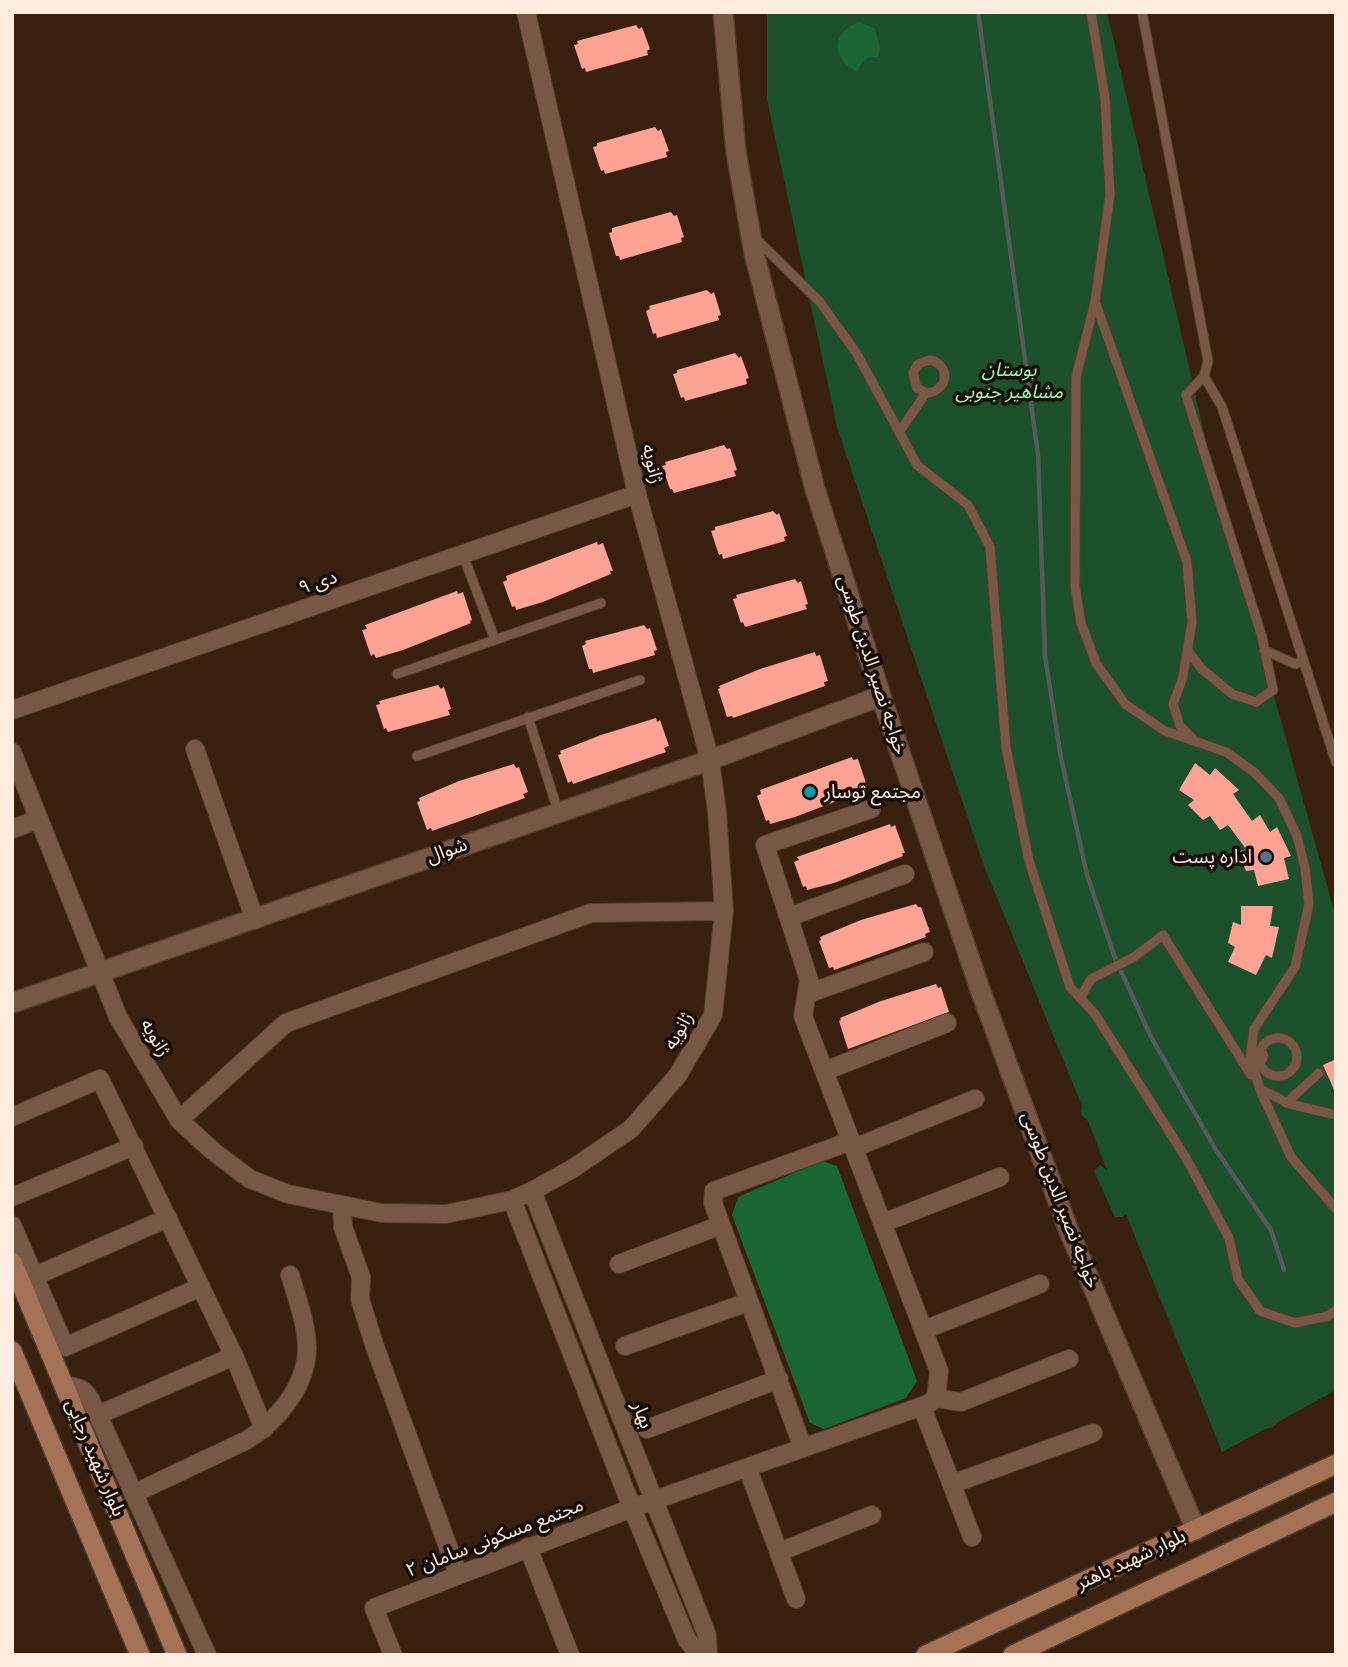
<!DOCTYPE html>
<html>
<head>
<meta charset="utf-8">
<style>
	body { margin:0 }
	#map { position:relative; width:1348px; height:1667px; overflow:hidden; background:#39200e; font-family:"Roboto Serif",serif }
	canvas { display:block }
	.frame { position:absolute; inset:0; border:14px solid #fdece0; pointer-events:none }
</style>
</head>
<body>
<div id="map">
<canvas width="1348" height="1667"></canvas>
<div class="frame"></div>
</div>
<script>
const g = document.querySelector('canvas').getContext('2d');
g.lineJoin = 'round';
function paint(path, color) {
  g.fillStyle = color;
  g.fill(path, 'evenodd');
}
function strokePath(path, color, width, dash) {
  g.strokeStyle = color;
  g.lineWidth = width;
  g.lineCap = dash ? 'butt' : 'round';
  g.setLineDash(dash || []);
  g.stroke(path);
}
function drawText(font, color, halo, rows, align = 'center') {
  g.font = font + ' "Roboto Serif","Noto Sans Arabic",serif';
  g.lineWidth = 7;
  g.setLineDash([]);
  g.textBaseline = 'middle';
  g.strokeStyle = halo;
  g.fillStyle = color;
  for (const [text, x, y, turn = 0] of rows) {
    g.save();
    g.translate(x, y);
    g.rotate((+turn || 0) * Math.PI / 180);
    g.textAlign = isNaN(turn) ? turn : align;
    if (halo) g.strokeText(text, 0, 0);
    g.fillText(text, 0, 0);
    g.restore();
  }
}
paint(new Path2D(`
	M767 12H1107L1221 506 1336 918V1390L1278 1422 1273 1427 1265 1429 1222 1452 1126 1214 1122 1217H1115L1094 1171 1100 1165 1107 1170 1088 1121 1081 1114 1082 1106 984 866 837 427 767 100Z`), '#1b502a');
paint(new Path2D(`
	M859 22 875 28 880 49 878 57C866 57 861 60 858 72 831 60 830 32 859 22Z
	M822 1161 837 1166 917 1381 906 1398 824 1429 810 1423 732 1215 738 1197Z`), '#196632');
strokePath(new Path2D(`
	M978 12 1038 455 1045 656 1061 758 1087 875 1115 958 1151 1037 1216 1150 1271 1230 1284 1270`), '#545a58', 4.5);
paint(new Path2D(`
	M636 25 639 29 642 27 650 49 647 51 648 55 586 72 585 68 582 69 574 45 578 44 577 41Z
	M655 127 658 131 661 129 669 151 666 152 667 157 605 174 604 170 601 171 593 147 597 146V143Z
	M671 212 674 216 677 215 684 237 681 238 682 242 620 260 619 256H616L609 233 612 232V228Z
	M707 290 711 294 714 292 721 315 718 316 719 320 657 338 656 333 653 334 646 311 650 309 649 306Z
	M735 353 739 358 741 356 749 378 746 379 747 384 685 401 684 397 681 398 673 374 677 373V370Z
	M724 445 727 449 730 448 737 470 734 471 736 476 674 493 672 489H670L662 466 666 465 665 462Z
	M773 511 777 515 779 513 787 536 784 537 785 541 723 559 722 554 719 555 711 531 715 530V527Z
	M597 542 598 545 603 543 613 571H610L611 574 543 602 516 610 515 606 512 607 503 582 507 580 506 576Z
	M795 579 798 583 801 581 808 604 805 605 807 609 745 627 743 622 741 623 733 599 737 598 736 595Z
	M457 591 458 594 463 592 472 620 470 621 471 623 403 650 376 658 374 654 371 656 362 630 367 629 365 625Z
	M644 625 647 629 650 628 657 650 654 651 655 655 593 673 592 669H589L582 646 586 644 585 641Z
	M815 652 816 656 820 655 828 681 824 682 825 686 733 718 732 716 727 717 718 689 720 688 719 686 760 669Z
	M438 685 441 689 444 687 451 709 448 710 450 715 388 732 386 728 384 729 376 705 380 704 379 701Z
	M656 718 657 722 660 720 669 746 664 748 666 752 573 784 572 781 568 783 558 755 561 754 560 751 601 735Z
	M852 757 853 760 858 759 867 786 865 787 866 790 795 817 770 824 769 820 766 821 757 796 761 794 760 790Z
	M1195 763 1210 775 1215 768 1239 790 1233 794 1252 821 1260 815 1270 832 1277 827 1291 856 1284 858 1289 879 1258 886 1254 870 1246 871 1238 852 1246 849 1228 825 1220 830 1210 816 1203 820 1188 805 1194 800 1179 790Z
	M514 764 516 768 519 767 528 792 523 794 525 798 432 831 431 828 427 830 417 802 420 801 419 798 459 781Z
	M890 824 891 827 895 825 905 853H902L903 856 834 883 807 890 806 886 803 887 794 862 799 860 797 857Z
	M916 904 918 907H921L930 932 925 934 926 937 834 970 833 967 829 968 819 941 821 940 820 937 861 920Z
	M1241 906H1273L1270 926 1279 927 1272 958 1266 955 1256 975 1228 962 1235 947 1228 943 1233 922 1241 925Z
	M936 984 938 988 941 987 949 1012 848 1049 839 1021 841 1020 840 1018 881 1001Z
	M1336 1059V1094L1323 1065Z`), '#fda295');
const service = new Path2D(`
	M1091 12 1105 98 1110 195 1095 302 1076 377 1075 586 1081 623 1096 663 1125 704 1165 731 1226 752 1254 772 1279 798 1297 836 1305 868 1309 904 1295 967 1254 1029 1250 1058 1261 1092 1291 1157 1336 1209
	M1142 12 1208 361 1204 376 1222 407 1336 762
	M754 237 820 302 857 354 917 465 968 505 990 547 1006 748 1029 861 1070 987 1095 1014 1186 1158 1229 1238 1238 1279 1260 1311 1295 1323 1328 1316 1336 1310
	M1096 304 1187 562 1192 622 1183 677 1173 704 1180 726 1192 738
	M900 431 926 393C948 392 952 365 930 360L918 364 913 373 917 388 926 393
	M463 555 495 640
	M1187 650 1202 669 1232 694 1256 702 1273 690 1262 637 1186 395 1204 376
	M1264 650 1295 664 1303 661
	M397 674 601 603
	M528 717 558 811
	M417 756 640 680
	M1080 998 1091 979 1134 957 1163 935 1251 1075
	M1259 1057a19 19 0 1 1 38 0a19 19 0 1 1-38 0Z
	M1260 1089 1290 1104 1336 1115
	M1286 1103 1319 1073`);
const minor = new Path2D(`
	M12 710 637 494
	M195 749 255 920
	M12 752 118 1017 179 1120 214 1152 250 1179 288 1194 382 1213 446 1214 512 1200 532 1191 572 1169 631 1129 678 1075 713 1015 724 911 717 812 710 760 637 494 526 12
	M12 829 39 819
	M789 917 905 874
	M807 994 924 952
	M1253 1065 1259 1056
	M825 1071 947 1023
	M12 1117 100 1079 234 1356 264 1429
	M179 1120 286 1023 591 913 724 911
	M854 1148 975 1099
	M532 1191 707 1635 708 1655
	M12 1197 134 1146
	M512 1200 632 1508 687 1640 700 1655
	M342 1205 343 1227 361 1277 360 1299 374 1344 458 1574
	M883 1223 1000 1177
	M12 1225 65 1347 201 1287
	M619 1264 721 1225
	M35 1276 168 1218
	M924 1330 1040 1284
	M625 1346 748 1302
	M65 1386C88 1386 88 1397 98 1415L207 1655
	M936 1398 961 1402 1069 1359
	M922 1407 972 1537
	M98 1415 234 1356
	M647 1429 779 1379
	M803 1448 713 1203 714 1191 851 1141
	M748 1469 796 1599
	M952 1484 1093 1433
	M133 1494 247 1440C277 1421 306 1387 307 1349 307 1325 297 1298 290 1275
	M528 1547 570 1655
	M779 1552 872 1515
	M393 1655 374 1608 632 1508 928 1404 936 1398 939 1371 803 1016 809 980 765 845 871 809`);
const tertiary = new Path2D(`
	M723 12 736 152 754 253 815 489 881 696 981 992 1069 1231 1196 1530
	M12 1003 710 760 881 696`);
const secondary = new Path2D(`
	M12 1262 177 1655
	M12 1351 140 1655
	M926 1655 1336 1464
	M1013 1655 1336 1502`);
strokePath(service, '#543d2b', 11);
strokePath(minor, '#543d2b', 20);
strokePath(tertiary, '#543d2b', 22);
strokePath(secondary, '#543d2b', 22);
strokePath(service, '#775746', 9);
strokePath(minor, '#775746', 18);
strokePath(tertiary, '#775746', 19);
strokePath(secondary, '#a47256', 19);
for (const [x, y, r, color] of [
	[810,792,7,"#0f9aa8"],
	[1266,857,7,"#5c6f8a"]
]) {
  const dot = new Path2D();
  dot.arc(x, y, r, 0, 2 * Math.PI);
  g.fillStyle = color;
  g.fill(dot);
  strokePath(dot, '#180d06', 2.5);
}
drawText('italic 19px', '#9bfdb0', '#180d06', [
	["بوستان",1009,370],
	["مشاهیر جنوبی",1009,392]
]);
drawText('19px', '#fdece0', '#180d06', [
	["ژانویه",652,464,77],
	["۹ دی",318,583,-19],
	["خواجه نصیر الدین طوسی",872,665,72],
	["شوال",447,851,-20],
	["ژانویه",679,1031,-60],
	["ژانویه",155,1038,60],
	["خواجه نصیر الدین طوسی",1060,1200,69],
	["بهار",642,1415,69],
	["بلوار شهید رجایی",95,1458,67],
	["مجتمع مسکونی سامان ۲",495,1538,-21],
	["بلوار شهید باهنر",1131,1560,-25]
]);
drawText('19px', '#fdece0', '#180d06', [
	["مجتمع توسار",824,792],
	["اداره پست",1252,857,"right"]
], 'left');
</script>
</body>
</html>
